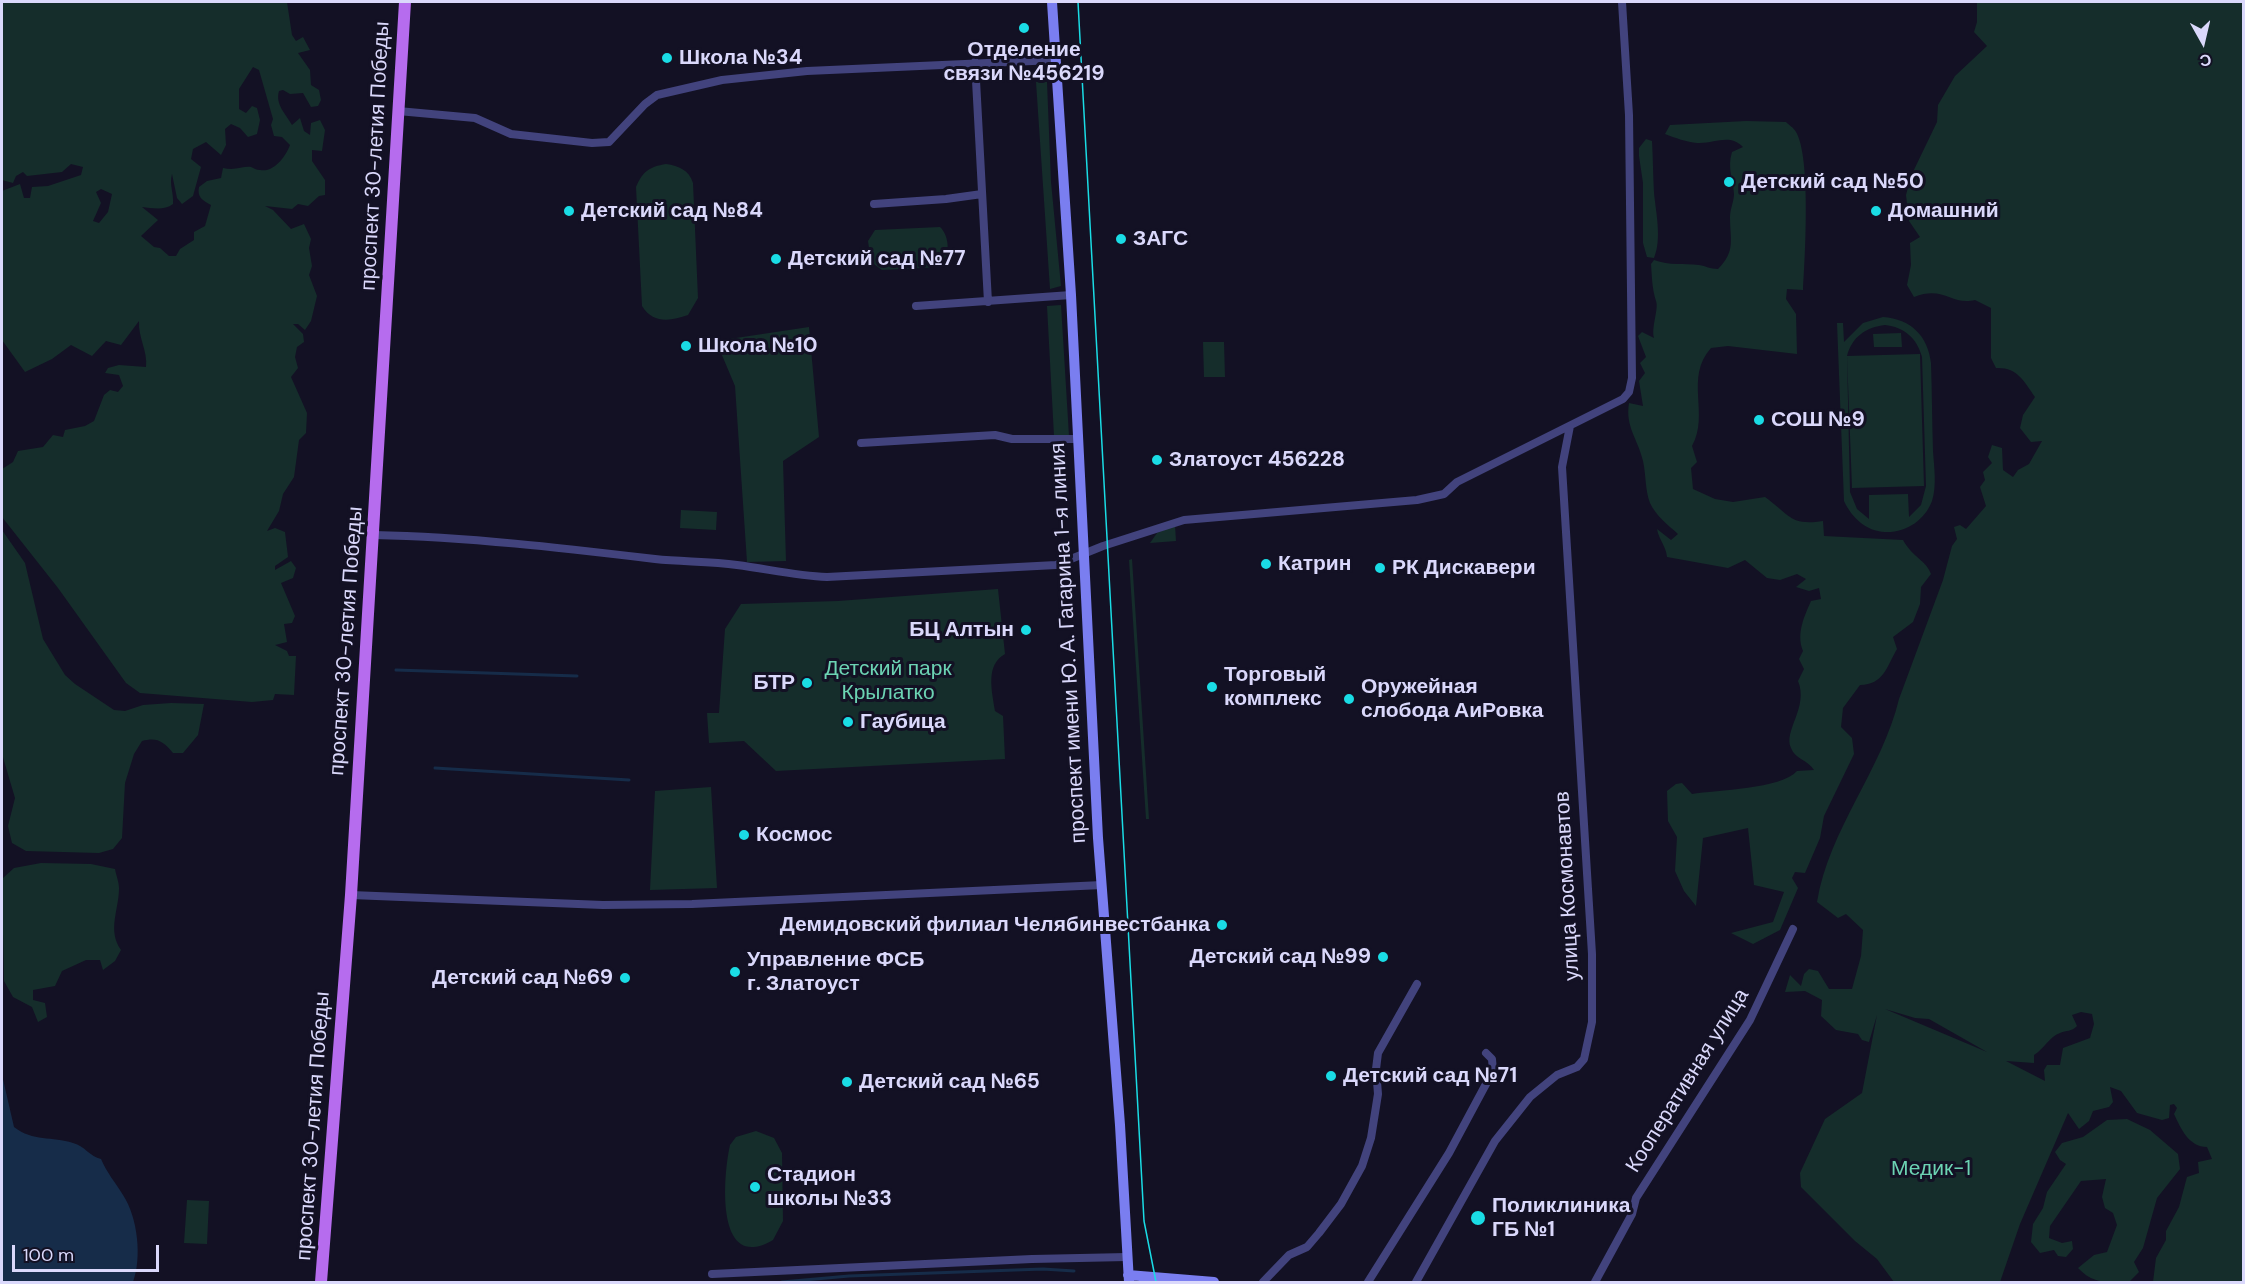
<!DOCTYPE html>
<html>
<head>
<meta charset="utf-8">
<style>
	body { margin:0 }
	#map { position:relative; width:2245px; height:1284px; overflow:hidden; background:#131124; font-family:"DM Sans",sans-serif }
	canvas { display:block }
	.frame { position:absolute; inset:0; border:3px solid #dad8fb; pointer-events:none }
	.north { position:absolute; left:2173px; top:12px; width:60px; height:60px; -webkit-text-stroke:4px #131124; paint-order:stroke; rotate:172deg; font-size:16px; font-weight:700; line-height:24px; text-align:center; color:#dad8fb }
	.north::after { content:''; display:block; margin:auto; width:21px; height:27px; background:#dad8fb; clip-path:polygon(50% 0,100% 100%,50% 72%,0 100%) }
	.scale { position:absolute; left:12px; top:1245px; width:147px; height:27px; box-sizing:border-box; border:3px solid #dad8fb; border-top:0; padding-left:8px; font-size:18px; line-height:21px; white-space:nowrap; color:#dad8fb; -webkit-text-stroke:4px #131124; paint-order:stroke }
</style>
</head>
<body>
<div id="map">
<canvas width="2245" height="1284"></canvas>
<div class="frame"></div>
<div class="north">С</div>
<div class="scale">100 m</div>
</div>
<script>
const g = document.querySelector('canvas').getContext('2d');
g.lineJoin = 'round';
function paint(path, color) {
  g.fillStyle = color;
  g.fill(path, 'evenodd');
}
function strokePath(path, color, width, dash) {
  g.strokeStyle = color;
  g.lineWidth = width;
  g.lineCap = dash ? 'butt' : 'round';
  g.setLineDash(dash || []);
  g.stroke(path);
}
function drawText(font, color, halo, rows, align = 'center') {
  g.font = font + ' "DM Sans",sans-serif';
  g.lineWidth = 6;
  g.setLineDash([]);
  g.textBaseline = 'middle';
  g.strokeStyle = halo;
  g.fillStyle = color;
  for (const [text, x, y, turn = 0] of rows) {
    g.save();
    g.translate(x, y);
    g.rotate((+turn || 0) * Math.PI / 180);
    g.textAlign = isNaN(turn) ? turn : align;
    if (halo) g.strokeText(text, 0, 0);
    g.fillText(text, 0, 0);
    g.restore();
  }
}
paint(new Path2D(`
	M2 2H287L292 35 296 41 303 37 310 50 298 53 310 70 311 85 319 90 321 100 318 106 311 107 303 93 290 94 283 90 279 91C275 105 286 114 292 125L300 118 304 131 310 135 311 123 320 120 325 130 322 151 312 150V161L325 180V195L319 196 308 206 298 204 292 209 265 206 273 210 291 229 304 224 311 239 309 248 312 266 309 275 317 296 311 321 305 330 298 324H293L303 334 304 342 297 347 295 357 298 368 291 377 307 413 306 433 299 440 294 477 283 494 279 511 267 531 275 528 285 532 288 557 275 566V570L291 561 296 568 293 578 281 583 295 616 292 623 284 624 287 642 275 645 287 651 289 656H296L294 695 275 694 273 700 252 702 140 693 126 683 58 588 2 517V469L13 462 18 451 43 447 53 435 63 437 65 430 85 426 94 421 104 395 110 390 118 392 123 386 119 375 105 373 108 368 119 365 146 367C148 351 138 338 139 321L121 345 106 341 92 356 71 345 52 359 25 372 2 340V191L20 184 24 198H30L32 187 48 186 81 175 83 167 71 164 62 172 27 176 23 172 16 176 13 183 2 180ZM253 67 259 70 273 119 271 125 274 136 282 137 290 145C286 156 274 173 260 170 256 170 254 168 251 167 243 166 235 171 223 168L221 178 207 181 199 187C197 197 202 200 211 205L205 226 194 232V240L180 249 176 256H169L160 248 154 247 141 236 158 220 142 207C152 208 164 211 173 204 174 193 169 185 172 174L177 198 182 204 193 196 201 167 191 159 193 149 206 142 221 155 226 145 225 129 231 124 240 128 248 137 257 134 260 120 257 108 252 106 246 113 239 109V89ZM101 189 112 194 108 212 99 223 93 221 101 203 96 192Z
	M1977 2H2243V1282H2153L2156 1258 2166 1240V1231L2179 1207 2187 1177 2199 1173 2198 1162 2212 1159 2207 1147C2189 1147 2181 1129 2174 1114L2177 1108 2174 1104 2170 1105 2169 1118 2162 1120 2137 1113 2121 1091 2110 1087 2113 1102 2109 1107 2093 1111 2089 1121 2079 1129 2068 1113 2020 1224 2000 1282H1894L1877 1259 1855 1241 1801 1187 1800 1173 1825 1119 1862 1093 1877 1015 1869 1042 1862 1040 1858 1034 1836 1030 1821 1016 1822 1000 1805 991 1785 992 1790 975 1801 986 1804 974 1809 969 1818 971 1829 989H1852L1861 956 1863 930 1846 914 1838 918 1817 902C1829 829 1882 770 1899 699L1943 580 1952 546 1957 539 1954 527 1960 525 1966 529 1986 506 1980 487 1985 480 1983 472 1992 463 1988 457 1992 445 2002 448 2003 470 2013 477 2018 470 2029 464 2042 441 2031 442 2020 428 2023 415 2035 397C2024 381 2017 367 1996 368L1991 358V308L1975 300C1952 306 1944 285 1914 297L1907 285 1911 265 1910 243 1920 237 1909 221 1906 195 1911 176 1937 122 1938 105 1955 76 1987 46 1974 32 1977 22ZM1885 1009 1915 1018 1929 1019 1987 1052ZM2081 1012 2092 1014 2094 1024 2090 1038 2063 1048 2060 1065H2047L2044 1070 2045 1081 2006 1061 2034 1063V1055C2044 1049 2049 1037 2060 1033 2067 1030 2071 1032 2077 1026L2072 1015Z
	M1036 82H1047L1051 182 1061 286 1050 289Z
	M1746 121 1786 122C1789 125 1794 128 1796 132 1811 157 1805 257 1803 290L1787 289 1786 299 1796 314 1797 354 1728 346 1711 348C1684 378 1710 414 1692 446L1697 462 1691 468 1693 489 1715 499 1733 502 1765 497C1790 515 1790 526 1823 521L1824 536 1903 540C1913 558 1926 560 1931 574L1921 587 1920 604 1913 622 1893 637 1897 649C1886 668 1884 684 1860 685L1843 708 1841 727 1852 738 1854 754 1824 816 1820 838 1805 873 1795 872 1792 878 1798 888 1780 930 1753 944 1731 933 1773 922 1784 892 1754 885 1748 828 1703 838 1696 906 1684 891 1675 871 1677 837 1668 821 1667 791 1676 784 1682 783 1692 794C1717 790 1781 789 1797 771L1814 770C1808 760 1795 759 1791 748 1783 731 1809 707 1798 681L1804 669 1799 659 1803 651C1796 634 1804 617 1811 601L1821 599 1819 588 1809 591 1796 587 1806 579 1797 574 1780 580 1767 578 1745 560 1728 568 1667 557C1666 546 1659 540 1657 529L1671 540 1678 534C1668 525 1656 516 1650 503 1645 490 1646 474 1643 461 1638 439 1625 427 1629 403L1643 406 1639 381 1645 373 1640 363 1646 357 1638 336 1642 332 1654 338C1651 327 1659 309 1656 301 1652 288 1652 278 1651 264L1654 260C1670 266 1683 263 1699 265 1706 266 1710 269 1718 269 1736 251 1730 240 1730 217 1730 209 1734 201 1734 194 1733 179 1727 168 1732 152L1743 147C1729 133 1715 144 1697 143 1687 142 1675 138 1665 134L1670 125Z
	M1646 139 1652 141C1653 158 1653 176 1654 193 1656 213 1662 239 1654 258L1647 257 1643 243V183L1639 156V148Z
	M666 164C679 166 689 170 693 183L698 298 688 315C671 321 653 324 642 306L636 187C643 171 649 167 666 164Z
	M940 227C950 236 950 257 942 267L882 270 871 262 868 241 875 230Z
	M1061 305 1069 436H1054L1047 306Z
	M1883 317C1911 319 1928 336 1931 363 1932 392 1932 421 1933 451 1934 467 1937 485 1932 501 1925 520 1906 533 1885 532 1866 531 1852 518 1844 501L1837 323H1843L1844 342 1863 323ZM1885 325C1904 327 1917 338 1922 357L1926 486 1921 505 1909 517 1908 494 1869 495V519L1857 509 1850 492 1847 356 1852 488 1924 486 1920 354 1847 356C1852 337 1866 327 1885 325Z
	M809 327 819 437 783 461 786 561 747 562 735 386 716 341Z
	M1901 333 1902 347H1874L1873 334Z
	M1203 342H1224L1225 377H1204Z
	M681 510 717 512 716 530 680 528Z
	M1175 525 1176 541 1150 543 1157 533Z
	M2 530 25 563 43 639 65 675 75 684 114 710 125 711 143 705 171 703 204 704 198 735 183 753H173C163 741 157 737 142 741L134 754 125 783 122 838 113 849 99 853 26 851 12 843 8 826 15 798 2 754Z
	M1132 559 1149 819H1146L1129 560Z
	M998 589 1005 654C985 665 992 691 995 711L1003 716 1005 759 776 771 744 741 709 743 707 713H719L725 629 741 604 838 601Z
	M711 787 717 888 650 890 655 791Z
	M41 863 91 864 115 869C116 875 119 882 119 888 119 910 107 930 121 950L115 961 103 970 100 960H86L62 971 55 986 33 990V1000L45 1003 47 1017 38 1022 32 1007 13 997 4 981 2 887 3 878 14 868Z
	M2127 1119 2150 1130 2178 1154 2180 1169 2157 1198 2143 1248 2134 1262 2139 1272 2129 1282C2108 1283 2093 1284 2078 1268L2094 1255 2107 1252 2117 1225 2113 1213 2105 1208 2102 1197 2106 1179 2081 1181 2050 1226 2049 1238 2062 1243 2072 1241 2073 1249 2066 1257 2058 1256 2054 1250 2040 1253 2031 1242 2033 1224 2043 1208 2047 1192 2066 1164 2060 1160 2055 1152 2062 1143 2083 1137 2107 1120Z
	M756 1131 774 1138 782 1153 783 1221 773 1240C715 1274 723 1176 730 1145L736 1137Z
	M187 1200 209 1201 207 1244 184 1243Z`), '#152d2b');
paint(new Path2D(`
	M2 1075 14 1127C33 1142 52 1136 73 1143 85 1146 90 1157 101 1159 107 1173 115 1182 123 1195 138 1218 142 1258 133 1282H2Z`), '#162c49');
strokePath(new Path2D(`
	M396 670 577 676
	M435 768 629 780
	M782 1282 849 1276 1043 1269 1074 1271`), '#162c49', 3);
strokePath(new Path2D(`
	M975 62 988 302
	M398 111 475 118 511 134 592 143 609 142 645 104 657 95 722 80 807 71 1055 60
	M874 204 946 199 982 194
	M916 306 1071 295
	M861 443 995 435 1012 439H1077
	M374 535C469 537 562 548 655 559 683 562 710 561 737 565 768 569 796 576 827 577L1056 565 1103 546 1184 520 1417 500 1444 494 1457 482 1623 399 1629 392 1632 378 1629 115 1622 2
	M351 895 603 905 692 904 1102 885
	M712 1274 1032 1259 1127 1257
	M1263 1282 1289 1255 1307 1247 1319 1233 1341 1204 1362 1166 1371 1138 1378 1094 1376 1069 1378 1053 1417 984
	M1368 1282 1449 1153 1493 1071 1492 1059 1486 1053
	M1416 1282 1495 1141 1530 1097 1557 1075 1577 1067 1584 1059 1592 1022V954L1562 467 1570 426
	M1595 1282 1632 1214 1636 1198 1750 1020 1793 929`), '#42437d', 8);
strokePath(new Path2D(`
	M1052 2 1071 295 1098 838 1120 1125 1129 1282
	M1128 1275 1214 1282`), '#7a7ef0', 10);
strokePath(new Path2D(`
	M321 1282 351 895 405 2`), '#b66cee', 12);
strokePath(new Path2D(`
	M1078 2 1144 1221 1156 1282`), '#1adce5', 1.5);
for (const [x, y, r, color] of [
	[1024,28,6,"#1adce5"],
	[667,58,6,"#1adce5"],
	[1729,182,6,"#1adce5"],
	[569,211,6,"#1adce5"],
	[1876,211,6,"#1adce5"],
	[1121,239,6,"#1adce5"],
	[776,259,6,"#1adce5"],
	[686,346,6,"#1adce5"],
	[1759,420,6,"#1adce5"],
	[1157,460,6,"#1adce5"],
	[1266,564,6,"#1adce5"],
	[1380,568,6,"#1adce5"],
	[1026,630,6,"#1adce5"],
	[807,683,6,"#1adce5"],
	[1212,687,6,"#1adce5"],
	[1349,699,6,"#1adce5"],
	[848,722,6,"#1adce5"],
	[744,835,6,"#1adce5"],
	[1222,925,6,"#1adce5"],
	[1383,957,6,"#1adce5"],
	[735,972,6,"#1adce5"],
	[625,978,6,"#1adce5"],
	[1331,1076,6,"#1adce5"],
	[847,1082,6,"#1adce5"],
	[755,1187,6,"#1adce5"],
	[1478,1218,8,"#1adce5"]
]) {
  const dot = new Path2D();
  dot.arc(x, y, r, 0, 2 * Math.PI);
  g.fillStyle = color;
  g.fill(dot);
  strokePath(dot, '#131124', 2);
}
drawText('bold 21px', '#dad8fb', '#131124', [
	["Отделение",1024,50,"center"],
	["связи №456219",1024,74,"center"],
	["Школа №34",679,58],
	["Детский сад №50",1741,182],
	["Детский сад №84",581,211],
	["Домашний",1888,211],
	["ЗАГС",1133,239],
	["Детский сад №77",788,259],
	["Школа №10",698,346],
	["СОШ №9",1771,420],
	["Златоуст 456228",1169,460],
	["Катрин",1278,564],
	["РК Дискавери",1392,568],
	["БЦ Алтын",1014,630,"right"],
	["Торговый",1224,675],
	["комплекс",1224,699],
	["БТР",795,683,"right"],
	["Оружейная",1361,687],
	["слобода АиРовка",1361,711],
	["Гаубица",860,722],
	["Космос",756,835],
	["Демидовский филиал Челябинвестбанка",1210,925,"right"],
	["Детский сад №99",1371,957,"right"],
	["Управление ФСБ",747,960],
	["г. Златоуст",747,984],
	["Детский сад №69",613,978,"right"],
	["Детский сад №71",1343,1076],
	["Детский сад №65",859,1082],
	["Стадион",767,1175],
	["школы №33",767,1199],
	["Поликлиника",1492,1206],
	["ГБ №1",1492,1230]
], 'left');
drawText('21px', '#dad8fb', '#131124', [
	["проспект 30-летия Победы",376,156,-87],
	["проспект 30-летия Победы",347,641,-86],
	["проспект имени Ю. А. Гагарина 1-я линия",1069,643,-93],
	["улица Космонавтов",1568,886,-93],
	["Кооперативная улица",1688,1081,-58],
	["проспект 30-летия Победы",314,1126,-86]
]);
drawText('21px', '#6cd3b3', '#131124', [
	["Детский парк",888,669],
	["Крылатко",888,693],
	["Медик-1",1931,1169]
]);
</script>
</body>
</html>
